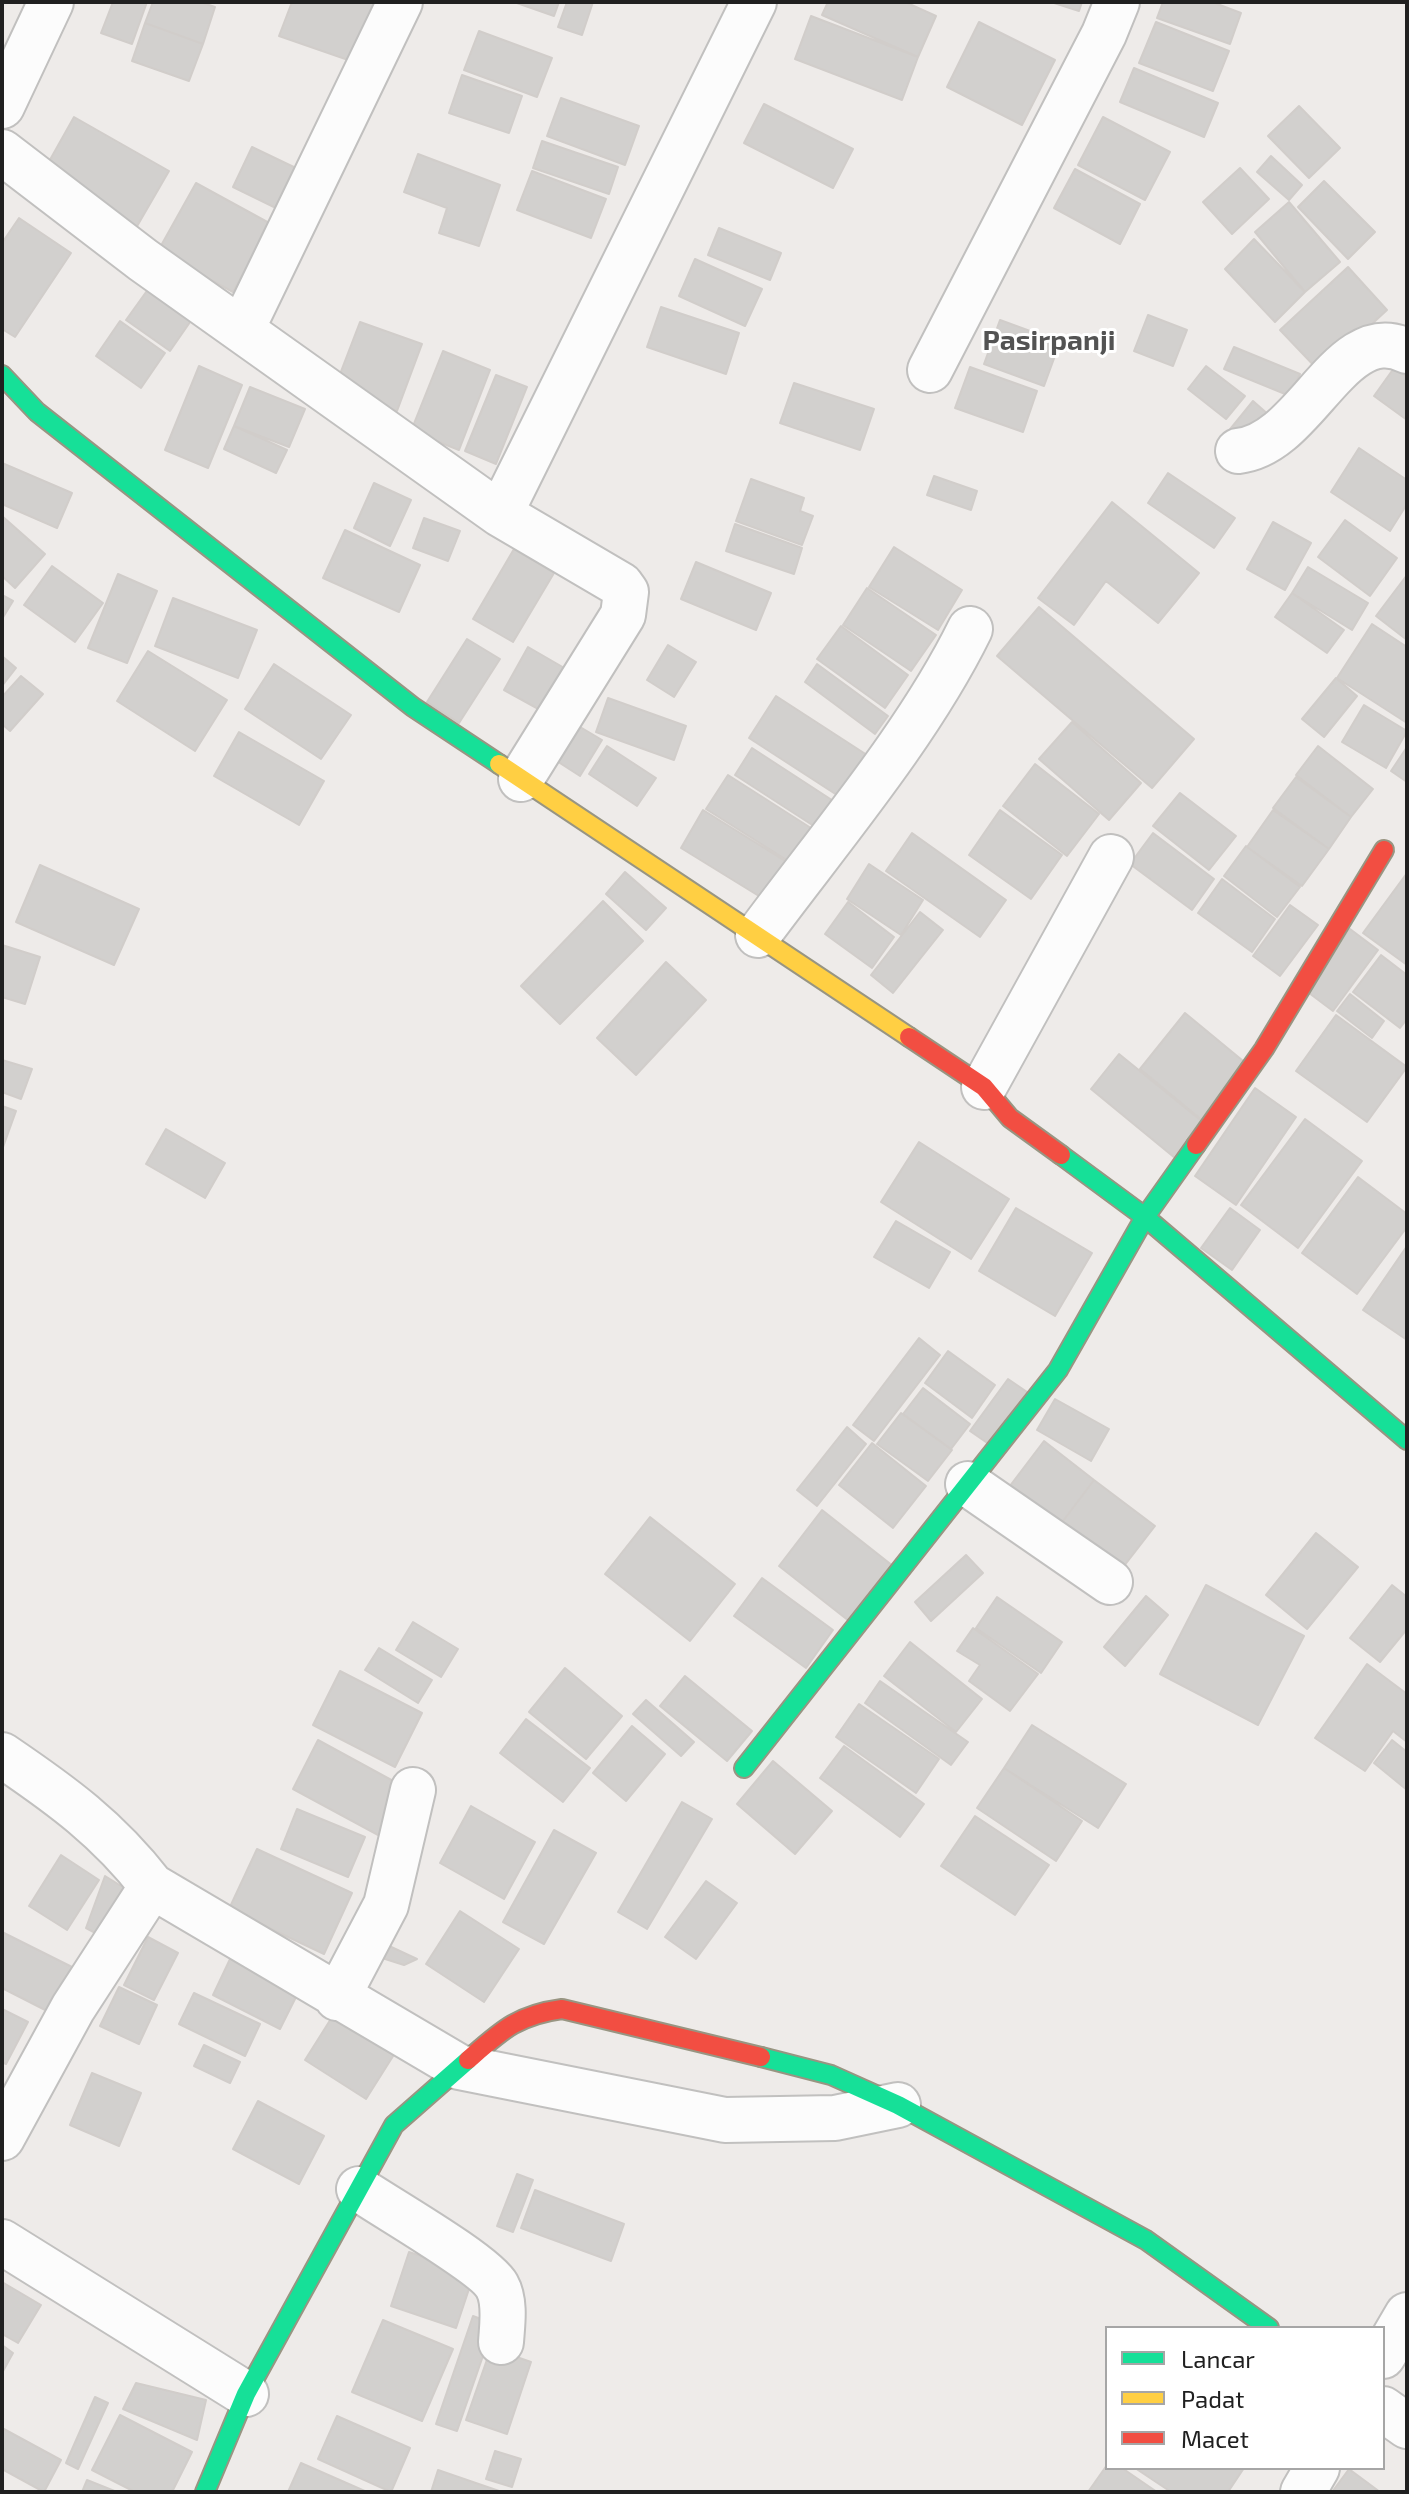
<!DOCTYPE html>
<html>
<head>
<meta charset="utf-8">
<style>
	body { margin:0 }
	#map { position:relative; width:1409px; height:2494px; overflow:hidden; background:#eeebe9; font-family:"Exo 2",sans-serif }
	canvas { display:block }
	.frame { position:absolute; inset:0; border:4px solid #202020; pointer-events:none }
	.legend { position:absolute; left:1105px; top:2326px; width:280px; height:144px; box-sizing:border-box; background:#fff; border:2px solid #a6a6a6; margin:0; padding:10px 14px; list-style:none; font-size:24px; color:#202020 }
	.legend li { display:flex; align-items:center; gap:16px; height:40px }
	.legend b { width:40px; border:2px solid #a6a6a6 }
</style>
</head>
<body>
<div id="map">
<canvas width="1409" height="2494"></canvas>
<div class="frame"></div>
<ul class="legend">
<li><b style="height:10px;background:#16e098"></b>Lancar</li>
<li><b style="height:10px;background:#ffcf43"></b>Padat</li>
<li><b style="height:10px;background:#f24e42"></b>Macet</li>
</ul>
</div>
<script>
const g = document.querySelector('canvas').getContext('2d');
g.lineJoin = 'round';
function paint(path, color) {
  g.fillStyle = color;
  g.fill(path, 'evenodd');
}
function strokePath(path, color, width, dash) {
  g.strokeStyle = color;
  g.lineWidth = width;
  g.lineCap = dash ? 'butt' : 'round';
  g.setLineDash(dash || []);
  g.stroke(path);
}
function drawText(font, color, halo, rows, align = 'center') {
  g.font = font + ' "Exo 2",sans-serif';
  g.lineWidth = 6;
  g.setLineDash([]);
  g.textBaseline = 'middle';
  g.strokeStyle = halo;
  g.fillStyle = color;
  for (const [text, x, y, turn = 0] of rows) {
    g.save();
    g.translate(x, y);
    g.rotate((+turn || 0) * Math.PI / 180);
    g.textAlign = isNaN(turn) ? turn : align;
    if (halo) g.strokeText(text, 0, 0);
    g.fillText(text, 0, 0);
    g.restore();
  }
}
const building = new Path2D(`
	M113 2H147L132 44 101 33Z
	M153 2H200L215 7 203 44 145 23Z
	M292 2H375L354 62 279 36Z
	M514 2H559L554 16Z
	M567 2H593L582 35 558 27Z
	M828 2H905L936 16 918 57 822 15Z
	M1051 2H1082L1079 11Z
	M1163 2H1212L1241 13 1230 44 1157 18Z
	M811 16 918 57 902 100 795 59Z
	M979 22 1055 60 1022 125 947 87Z
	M1156 22 1229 51 1213 91 1139 63Z
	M145 23 203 44 189 81 132 61Z
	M479 31 552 58 537 97 464 70Z
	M1134 68 1218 103 1204 137 1120 102Z
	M462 75 522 96 509 133 449 113Z
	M561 98 639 126 625 165 547 136Z
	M764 104 853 149 833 188 744 143Z
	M1299 106 1340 148 1309 178 1268 136Z
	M74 117 169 171 136 228 42 174Z
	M1103 117 1170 152 1145 200 1078 165Z
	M542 141 618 167 609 194 533 168Z
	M252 147 300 170 280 210 233 187Z
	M418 154 500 185 479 246 439 233 447 208 404 192Z
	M1271 156 1302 185 1289 200 1257 172Z
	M1240 168 1269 199 1232 234 1203 202Z
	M1075 169 1140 204 1120 244 1054 208Z
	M532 171 606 199 591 238 517 210Z
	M1324 181 1375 232 1348 259 1298 207Z
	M196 183 271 224 233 292 158 251Z
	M1289 202 1340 262 1305 292 1255 232Z
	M19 218 71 253 15 337 2 329V243Z
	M719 228 781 253 770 280 708 255Z
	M1254 239 1305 292 1275 322 1225 269Z
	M695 259 762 289 745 326 679 296Z
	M1348 267 1387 310 1320 372 1280 330Z
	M154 281 197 312 170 351 126 320Z
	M661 307 739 333 726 374 647 347Z
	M1148 315 1187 330 1173 366 1134 351Z
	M1000 320 1060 342 1044 386 984 364Z
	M120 321 165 353 141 388 96 356Z
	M360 322 422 344 397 411 335 387Z
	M1234 347 1300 374 1290 396 1224 369Z
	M443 351 490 370 459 450 411 431Z
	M199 366 242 385 208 468 165 450Z
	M1206 366 1245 396 1226 419 1188 389Z
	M970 367 1037 391 1023 432 955 408Z
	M1394 368 1407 377V420L1374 396Z
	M496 375 527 387 496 464 465 451Z
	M794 383 874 409 860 450 780 423Z
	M250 387 305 409 289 447 234 426Z
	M1253 401 1270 416 1243 448 1227 433Z
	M234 426 287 450 276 473 224 449Z
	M1359 448 1407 480V504L1390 531 1331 492Z
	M2 463 72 493 57 528 2 504Z
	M1168 473 1235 518 1214 548 1148 503Z
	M934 476 977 491 971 510 927 495Z
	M751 479 804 498 800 511 813 516 802 545 736 521Z
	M374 483 411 500 390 546 354 528Z
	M1112 502 1199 573 1158 623 1106 581 1074 625 1038 598Z
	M2 516 45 554 15 588 2 576Z
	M424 518 460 531 448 561 413 548Z
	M1345 520 1397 558 1370 596 1318 557Z
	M1273 522 1311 543 1285 590 1247 569Z
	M735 524 802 548 794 574 726 551Z
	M345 530 420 565 399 612 323 578Z
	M894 547 962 590 938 630 869 587Z
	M514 549 554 573 513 642 473 619Z
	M696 562 771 593 756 630 681 599Z
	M52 566 103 603 75 642 24 605Z
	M1308 567 1368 603 1352 630 1292 593Z
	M118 574 157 591 127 663 88 648Z
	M1407 575V640L1376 616Z
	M867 588 936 635 911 671 843 625Z
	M1292 593 1344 630 1327 653 1275 617Z
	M2 595 13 601 2 619Z
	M173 598 257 630 238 678 155 646Z
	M1039 607 1194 739 1152 788 997 656Z
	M1372 624 1407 647V723L1337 678Z
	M841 626 908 675 885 708 817 659Z
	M467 639 500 659 459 723 427 702Z
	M668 645 696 662 674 697 647 680Z
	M528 647 566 669 542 711 504 690Z
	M148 651 227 700 195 751 117 701Z
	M2 656 16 668 2 686Z
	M274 664 351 715 321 759 245 709Z
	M817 664 888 716 875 734 805 682Z
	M21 676 43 694 10 731 2 724V697Z
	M1336 678 1357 696 1324 737 1302 719Z
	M776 696 867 755 840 797 749 738Z
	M608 698 686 726 674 760 596 732Z
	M1364 705 1407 731 1386 768 1342 742Z
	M570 721 602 740 580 776 549 756Z
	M1072 722 1141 783 1109 820 1039 759Z
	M239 732 324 781 299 825 214 776Z
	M607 746 656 778 637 806 589 774Z
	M1318 746 1373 789 1351 817 1296 775Z
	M1407 747V782L1391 771Z
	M752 748 838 804 820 830 735 775Z
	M1035 764 1099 814 1067 856 1003 806Z
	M728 775 814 830 793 864 706 809Z
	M1296 777 1351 817 1329 849 1273 808Z
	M1180 793 1236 836 1209 870 1153 826Z
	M703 810 790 864 767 901 681 848Z
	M1000 810 1062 855 1031 899 969 855Z
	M1273 810 1329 849 1302 886 1247 847Z
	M912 833 1006 900 980 937 886 871Z
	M1153 833 1214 879 1192 910 1130 864Z
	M1246 846 1300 887 1277 917 1224 876Z
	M869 864 923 900 901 935 847 899Z
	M40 865 139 909 114 965 16 922Z
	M625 872 666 908 646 930 606 894Z
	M1407 873V965L1363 933Z
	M1222 879 1275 919 1252 952 1198 913Z
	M603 901 643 941 560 1024 521 986Z
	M848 902 894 937 872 968 825 934Z
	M1290 905 1318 925 1280 976 1253 956Z
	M920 912 943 930 893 993 871 975Z
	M1350 929 1378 950 1333 1011 1305 990Z
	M2 945 40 957 25 1004 2 997Z
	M1381 955 1407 975V1019L1400 1028 1353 992Z
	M666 962 706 1000 636 1075 597 1038Z
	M1350 994 1384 1021 1372 1038 1337 1011Z
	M1185 1013 1248 1065 1203 1121 1140 1069Z
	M1336 1015 1407 1067 1367 1122 1296 1071Z
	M1119 1054 1204 1123 1175 1158 1091 1089Z
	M2 1060 32 1069 21 1099 2 1092Z
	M1255 1088 1296 1117 1236 1205 1195 1176Z
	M2 1106 16 1111 2 1150Z
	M1305 1119 1362 1161 1298 1248 1241 1205Z
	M166 1129 225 1163 205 1198 146 1164Z
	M919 1142 1009 1199 971 1259 881 1202Z
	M1358 1177 1407 1214V1227L1357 1294 1302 1253Z
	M1016 1208 1092 1253 1055 1316 979 1271Z
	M1230 1208 1260 1230 1232 1270 1201 1248Z
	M896 1221 950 1252 929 1288 874 1257Z
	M1407 1246V1340L1363 1310Z
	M919 1338 940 1355 874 1441 853 1425Z
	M948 1351 995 1385 972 1418 925 1383Z
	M1008 1379 1033 1396 996 1449 970 1431Z
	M923 1388 970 1424 951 1449 903 1414Z
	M1055 1399 1109 1429 1091 1461 1037 1430Z
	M901 1413 952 1450 928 1481 877 1444Z
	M847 1427 866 1444 817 1506 797 1490Z
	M1044 1441 1094 1480 1054 1533 1003 1495Z
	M872 1443 926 1486 893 1528 839 1485Z
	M1094 1480 1155 1526 1114 1579 1054 1533Z
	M822 1510 893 1566 849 1621 779 1566Z
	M650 1517 735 1584 690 1641 605 1574Z
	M1316 1533 1358 1567 1307 1629 1266 1595Z
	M966 1555 983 1573 931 1621 915 1602Z
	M762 1578 833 1630 806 1668 734 1616Z
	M1206 1585 1304 1636 1258 1725 1160 1674Z
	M1392 1585 1407 1597V1629L1380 1662 1350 1638Z
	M1146 1596 1168 1615 1125 1666 1104 1647Z
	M997 1597 1062 1642 1041 1673 976 1628Z
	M413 1622 458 1649 441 1677 396 1650Z
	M973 1628 1038 1674 1010 1711 969 1681 980 1665 957 1651Z
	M910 1642 982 1699 956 1732 884 1676Z
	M379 1648 432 1680 418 1703 365 1670Z
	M1367 1664 1407 1694V1742L1393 1731 1365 1771 1315 1738Z
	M565 1668 622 1716 586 1759 529 1712Z
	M340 1671 422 1713 395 1767 313 1725Z
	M685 1676 752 1731 727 1761 660 1706Z
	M880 1681 968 1742 951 1765 865 1703Z
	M646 1700 694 1742 681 1756 633 1714Z
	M859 1704 939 1759 916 1793 836 1737Z
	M526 1719 590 1768 563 1802 500 1753Z
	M1032 1725 1126 1784 1098 1828 1004 1768Z
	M632 1726 665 1754 626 1801 593 1773Z
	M318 1740 406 1788 380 1836 293 1789Z
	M1392 1740 1407 1752V1790L1374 1763Z
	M844 1746 924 1804 900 1837 820 1778Z
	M773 1761 832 1811 795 1854 737 1804Z
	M1004 1768 1082 1821 1056 1861 977 1808Z
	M682 1802 712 1819 647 1929 618 1912Z
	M471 1806 535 1842 504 1899 440 1863Z
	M297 1809 365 1837 348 1877 281 1849Z
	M975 1816 1049 1865 1015 1915 941 1866Z
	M554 1830 596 1853 544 1944 503 1922Z
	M257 1849 352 1893 324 1954 229 1909Z
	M61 1855 99 1880 67 1930 29 1906Z
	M105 1876 126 1889 101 1936 86 1928Z
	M706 1881 737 1903 696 1959 665 1937Z
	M460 1911 519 1949 484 2002 426 1964Z
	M2 1932 78 1970 55 2015 2 1988Z
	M148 1937 178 1953 154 2000 124 1985Z
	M387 1945 417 1959 404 1965 382 1958Z
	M231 1957 299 1991 280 2029 213 1995Z
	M119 1987 157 2005 139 2044 100 2026Z
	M194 1993 260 2024 245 2056 179 2024Z
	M2 2009 28 2022 6 2064 2 2062Z
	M334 2014 395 2053 366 2099 305 2060Z
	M204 2045 240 2062 230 2083 194 2066Z
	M92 2073 141 2093 119 2146 70 2125Z
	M258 2101 324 2136 299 2184 233 2149Z
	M517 2174 533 2180 513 2232 497 2226Z
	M535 2190 624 2224 611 2261 521 2228Z
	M409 2252 474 2274 456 2328 391 2306Z
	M2 2282 41 2305 18 2343 2 2334Z
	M473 2316 494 2324 457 2431 436 2424Z
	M383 2320 453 2349 422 2421 352 2392Z
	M2 2345 13 2353 2 2373Z
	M491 2348 531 2362 507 2434 466 2420Z
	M136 2383 206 2400 197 2440 123 2409Z
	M95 2397 108 2403 78 2469 66 2463Z
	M120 2415 192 2452 172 2492H135L92 2470Z
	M337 2416 410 2448 391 2492 318 2459Z
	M2 2428 61 2460 44 2492 2 2469Z
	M495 2451 521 2459 512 2487 486 2479Z
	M301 2463 367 2492H288Z
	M1107 2465V2468H1122L1157 2492H1088Z
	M1135 2468H1244L1228 2492H1171Z
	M1349 2469 1380 2492H1332Z
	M438 2470 502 2492H431Z
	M87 2480 117 2492H82Z`);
paint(building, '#d2d0ce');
strokePath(building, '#d1cdca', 2);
const street = new Path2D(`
	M2 106 51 2
	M2 152 143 260 500 514 621 585 626 592 623 615 521 779
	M242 329 400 2
	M930 370 1104 34 1117 2
	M1238 451C1307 444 1340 318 1407 351
	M500 514 754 2
	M758 935C829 839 918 735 970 629
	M984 1087 1111 857
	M968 1484 1110 1582
	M2 1755C61 1795 108 1829 152 1886L459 2067 725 2120 835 2118 898 2105
	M337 1998 386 1905 413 1790
	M2 2138 73 2008 152 1886
	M359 2189C385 2207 485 2264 497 2286 506 2302 502 2326 501 2342
	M2 2242 246 2394
	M1383 2356 1407 2315
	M1383 2409 1407 2426
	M1303 2492 1317 2468`);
const fast = new Path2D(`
	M2 375 37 412 413 707 499 764
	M1061 1155 1145 1217 1407 1440
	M744 1768 1058 1370 1145 1217 1196 1145
	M761 2057 831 2075 898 2105 1146 2240 1269 2328
	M205 2492 246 2394 394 2125 468 2060`);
const slow = new Path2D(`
	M499 764 909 1037`);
const jam = new Path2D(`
	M909 1037 984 1087 1010 1118 1061 1155
	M1196 1145 1264 1049 1384 850
	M468 2060C501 2031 517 2015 562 2009L761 2057`);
strokePath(street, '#c1c0bf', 48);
strokePath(fast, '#989582', 22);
strokePath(slow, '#989582', 22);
strokePath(jam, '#989582', 22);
strokePath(street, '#fcfcfc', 44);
strokePath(fast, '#16e098', 18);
strokePath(slow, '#ffcf43', 18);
strokePath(jam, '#f24e42', 18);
drawText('bold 28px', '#535353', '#fff', [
	["Pasirpanji",1049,341]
]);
</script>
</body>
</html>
